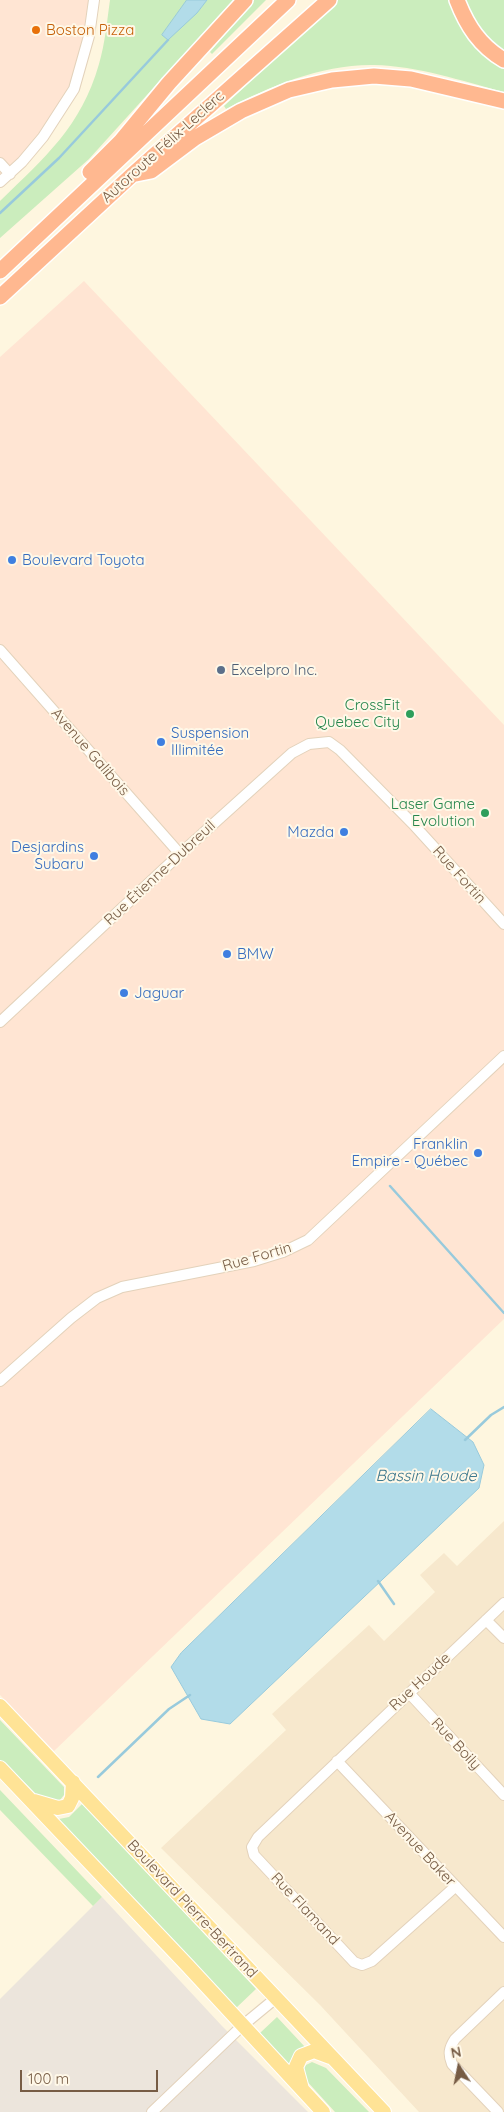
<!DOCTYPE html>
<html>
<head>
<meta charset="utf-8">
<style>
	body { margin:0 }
	#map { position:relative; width:504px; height:2112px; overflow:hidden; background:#fef6df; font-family:Quicksand,sans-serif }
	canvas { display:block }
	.north { position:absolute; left:434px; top:2042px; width:50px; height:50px; -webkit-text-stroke:4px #fff8e8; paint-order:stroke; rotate:349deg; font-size:14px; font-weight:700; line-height:20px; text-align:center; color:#775c45 }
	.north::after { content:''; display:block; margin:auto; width:18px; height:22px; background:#775c45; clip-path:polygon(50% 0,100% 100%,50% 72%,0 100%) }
	.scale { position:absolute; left:20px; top:2070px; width:138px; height:22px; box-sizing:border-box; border:2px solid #775c45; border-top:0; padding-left:6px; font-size:15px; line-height:18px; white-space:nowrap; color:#775c45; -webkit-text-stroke:4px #fff8e8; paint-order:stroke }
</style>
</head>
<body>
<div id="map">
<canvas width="504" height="2112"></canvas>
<div class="north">N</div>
<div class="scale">100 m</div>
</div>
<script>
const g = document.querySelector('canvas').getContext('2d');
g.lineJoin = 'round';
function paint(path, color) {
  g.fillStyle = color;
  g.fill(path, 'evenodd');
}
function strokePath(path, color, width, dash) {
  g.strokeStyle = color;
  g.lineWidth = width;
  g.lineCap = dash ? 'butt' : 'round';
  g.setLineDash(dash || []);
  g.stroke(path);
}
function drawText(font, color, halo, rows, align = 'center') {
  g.font = font + ' Quicksand,sans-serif';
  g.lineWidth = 4;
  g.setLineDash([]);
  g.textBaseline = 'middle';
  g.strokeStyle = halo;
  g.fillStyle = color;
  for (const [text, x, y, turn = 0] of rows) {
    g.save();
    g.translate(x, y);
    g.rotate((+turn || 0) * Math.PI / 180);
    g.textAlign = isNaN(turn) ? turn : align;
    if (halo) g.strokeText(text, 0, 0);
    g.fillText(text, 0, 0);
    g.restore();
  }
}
paint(new Path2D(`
	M504 1521V2112H419L320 2005 161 1848 286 1730 272 1714 369 1625 384 1641 435 1592 420 1575 444 1553 457 1566Z`), '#f7e8cd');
paint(new Path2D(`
	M0 0H94L74 89 0 186Z
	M84 281 504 725V1319L54 1751 0 1695V357Z`), '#ffe5d3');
paint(new Path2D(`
	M102 1897 222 2026 308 2112H0V1999Z`), '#ece5dc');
paint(new Path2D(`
	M110 0H233L89 159 0 238V201C45 157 81 127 99 64 105 44 107 21 110 0Z
	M254 0H266L212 54 210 52Z
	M338 0H449C458 31 477 53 504 69V92C462 81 418 66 374 65 322 64 271 86 226 109L224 106Z
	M464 0H504V52C484 39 474 21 464 0Z
	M0 1720 64 1787V1795L60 1800 52 1804 44 1802 16 1774 0 1762Z
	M0 1790 102 1897 93 1906 0 1810Z
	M82 1804 256 1989 235 2009 58 1821 59 1819 69 1817Z
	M277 2017 305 2047 304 2050 292 2058 291 2067 260 2033Z
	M312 2062 326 2068 369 2112H335L304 2078 303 2071 306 2065Z`), '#cbedbd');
const water = new Path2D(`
	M187 0H207L197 13 168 40 162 35Z
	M431 1409 473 1442 484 1465 479 1488 230 1724 201 1719 171 1667 181 1653Z`);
paint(water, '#b2dce9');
strokePath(water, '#98cadc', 1);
strokePath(new Path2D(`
	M0 213 59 158 168 40
	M390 1186 504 1313
	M465 1440 491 1415 504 1407
	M378 1581 394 1604
	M98 1777 169 1709 190 1695`), '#98cadc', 2.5);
const minor = new Path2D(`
	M0 163 10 174
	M0 182 22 162 43 137 74 89 89 36 94 0
	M0 650 180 854
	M0 1022 180 854 292 753 309 744 329 742 340 750 413 824 504 924
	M0 1381 71 1318 97 1298 122 1287 254 1261 283 1252 308 1240 504 1056
	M486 1620 504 1638
	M409 1693 504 1795
	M337 1761 504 1937
	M456 1886 372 1961 362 1965 354 1962 254 1855 252 1847 258 1837 504 1603
	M152 2112 242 2026 276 1998
	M498 2112 452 2064C448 2054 449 2048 455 2039L504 1992`);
const major = new Path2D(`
	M0 1706 384 2112
	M0 1768 187 1965 323 2112
	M34 1801 58 1808 68 1806 72 1798 73 1782
	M302 2089 296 2067 301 2056 314 2051 330 2057`);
const highway = new Path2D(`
	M457 0C467 26 480 46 504 60
	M90 172 121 141 169 83 245 0
	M136 174 151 171 195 138 241 111 289 90 332 80 374 76 411 79 504 101
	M0 271 288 0
	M0 297 132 175 329 0`);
strokePath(minor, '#e3d2bb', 12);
strokePath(major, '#fff', 16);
strokePath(highway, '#fff', 18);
strokePath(minor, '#fff', 10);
strokePath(major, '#ffe396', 14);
strokePath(highway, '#ffb890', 15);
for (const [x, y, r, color] of [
	[36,30,5,"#e8710a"],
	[12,560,5,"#3f7fe0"],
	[221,670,5,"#5c6f8a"],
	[410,714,5,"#2e9e5b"],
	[161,742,5,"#3f7fe0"],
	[485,813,5,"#2e9e5b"],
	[344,832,5,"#3f7fe0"],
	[94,856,5,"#3f7fe0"],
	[227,954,5,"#3f7fe0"],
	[124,993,5,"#3f7fe0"],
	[478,1153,5,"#3f7fe0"]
]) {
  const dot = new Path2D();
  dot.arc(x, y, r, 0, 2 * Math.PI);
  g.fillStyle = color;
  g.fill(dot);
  strokePath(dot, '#fff8e8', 2);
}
drawText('15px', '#c56008', '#fff8e8', [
	["Boston Pizza",46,30]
], 'left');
drawText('15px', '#775c45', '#fff8e8', [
	["Autoroute Félix-Leclerc",163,147,-42],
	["Avenue Galibois",90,752,49],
	["Rue Étienne-Dubreuil",160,873,-43],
	["Rue Fortin",459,875,48],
	["Rue Fortin",257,1257,-16],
	["Rue Houde",420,1682,-43],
	["Rue Boily",456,1744,47],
	["Avenue Baker",420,1849,47],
	["Boulevard Pierre-Bertrand",192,1909,47],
	["Rue Flamand",305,1909,47]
]);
drawText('15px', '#366cbe', '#fff8e8', [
	["Boulevard Toyota",22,560],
	["Suspension",171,733],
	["Illimitée",171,750],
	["Mazda",334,832,"right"],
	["Desjardins",84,847,"right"],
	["Subaru",84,864,"right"],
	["BMW",237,954],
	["Jaguar",134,993],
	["Franklin",468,1144,"right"],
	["Empire - Québec",468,1161,"right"]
], 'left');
drawText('15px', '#4e5e75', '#fff8e8', [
	["Excelpro Inc.",231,670]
], 'left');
drawText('15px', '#27864d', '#fff8e8', [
	["CrossFit",400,705],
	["Quebec City",400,722],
	["Laser Game",475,804],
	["Evolution",475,821]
], 'right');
drawText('italic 16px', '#3c778d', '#fff8e8', [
	["Bassin Houde",426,1476]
]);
</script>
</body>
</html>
